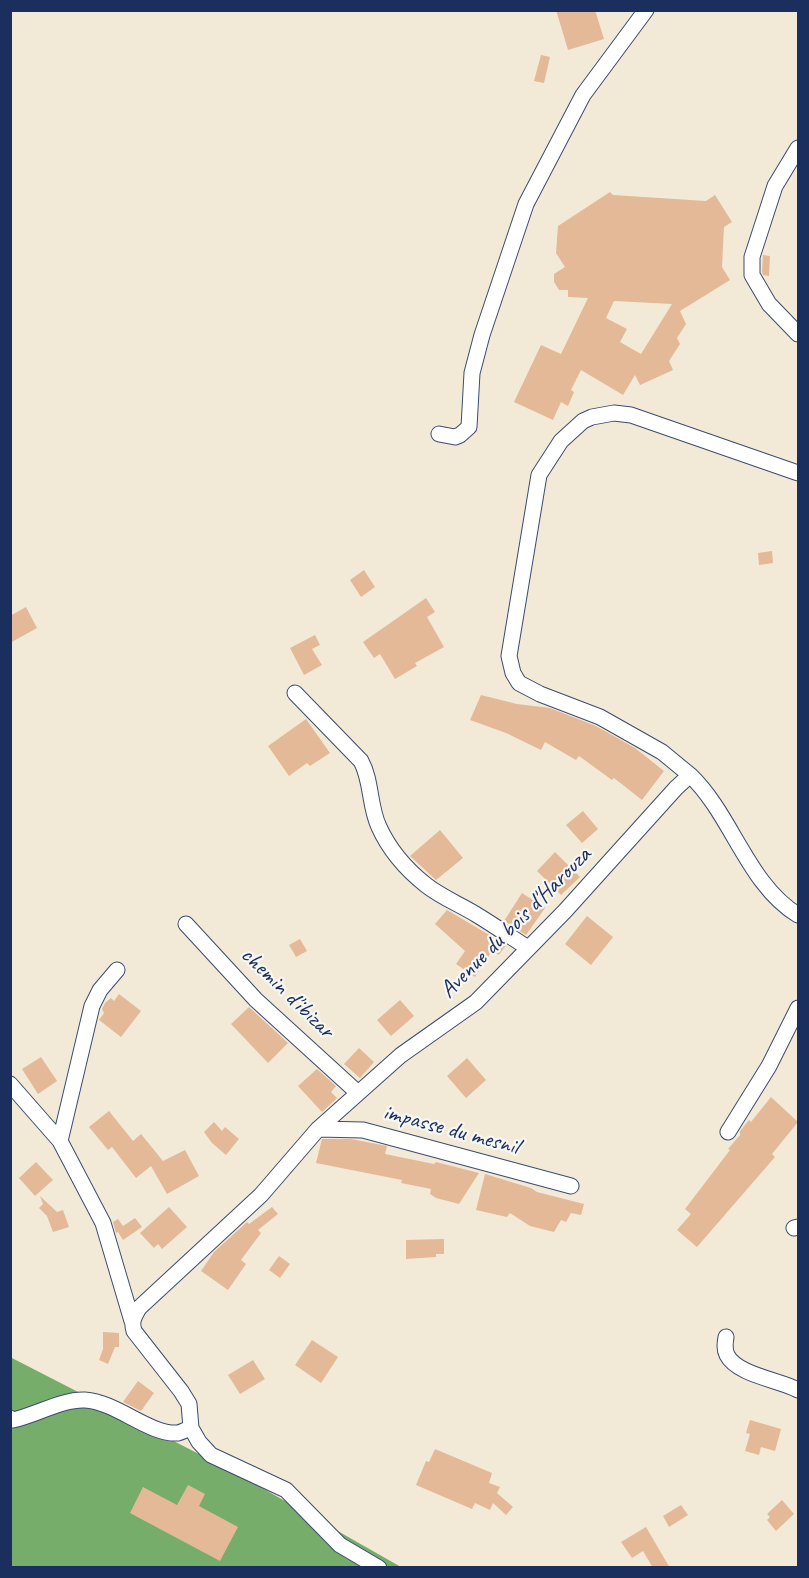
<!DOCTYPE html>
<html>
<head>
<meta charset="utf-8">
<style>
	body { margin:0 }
	#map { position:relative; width:809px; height:1578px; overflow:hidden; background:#f2ead7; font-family:Caveat,sans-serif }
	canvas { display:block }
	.frame { position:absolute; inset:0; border:12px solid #1b2f5e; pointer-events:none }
</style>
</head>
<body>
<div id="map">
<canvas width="809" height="1578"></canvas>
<div class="frame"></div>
</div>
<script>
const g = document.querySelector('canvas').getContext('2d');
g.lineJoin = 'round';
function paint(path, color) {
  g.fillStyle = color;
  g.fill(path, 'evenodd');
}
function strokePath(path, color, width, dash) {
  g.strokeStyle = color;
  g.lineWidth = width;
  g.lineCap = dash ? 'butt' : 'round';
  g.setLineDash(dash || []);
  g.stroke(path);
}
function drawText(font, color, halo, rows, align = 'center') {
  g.font = font + ' Caveat,sans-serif';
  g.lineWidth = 4.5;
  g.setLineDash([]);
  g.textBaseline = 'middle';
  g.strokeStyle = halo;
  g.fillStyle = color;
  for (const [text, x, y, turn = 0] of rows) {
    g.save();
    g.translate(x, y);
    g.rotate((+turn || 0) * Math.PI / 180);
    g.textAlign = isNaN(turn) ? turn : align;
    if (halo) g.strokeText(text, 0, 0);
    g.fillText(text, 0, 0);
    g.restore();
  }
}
paint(new Path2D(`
	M10 1357 234 1472 401 1567H11Z`), '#76ad6a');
paint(new Path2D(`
	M556 10H595L604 39 568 50Z
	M541 55 550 57 544 83 534 81Z
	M610 192 613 195 706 201 715 195 732 222 724 227 722 267 730 280 680 311 686 324 677 338 680 344 669 361 673 370 640 385 635 375 623 395 581 370 571 390 574 392 568 406 561 402 553 420 514 402 541 345 561 354 588 298 568 297V290H559L554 282V274L565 267 556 253 558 226ZM614 301 672 304 641 354 620 342 627 329 606 318Z
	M763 255 770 256 769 276 763 275 762 272Z
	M772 551 773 563 759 565 758 553Z
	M364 570 375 587 361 597 350 580Z
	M426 598 435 612 427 617 444 647 415 663 417 666 395 679 380 654 374 658 363 642Z
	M26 607 37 628 10 643V616Z
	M315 635 320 645 312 649 322 665 304 675 290 648Z
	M481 695 517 704 550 708 596 726 635 748 664 771 642 800 614 778 612 780 579 756 576 760 545 742 541 750 506 733 470 720Z
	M306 719 330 753 310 766 307 763 289 776 268 746Z
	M583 811 598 829 582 843 566 825Z
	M440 830 463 858 436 880 410 856Z
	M555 852 580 877 561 895 537 871Z
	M522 893 545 908 526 935 504 921Z
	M447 910 506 945 499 955 492 951 475 977 456 964 465 951 435 924Z
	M587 916 613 937 591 965 565 944Z
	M300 939 307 951 296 957 289 945Z
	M119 994 141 1011 121 1037 99 1020 104 1013 102 1009 105 1003 111 998 114 1001Z
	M400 1000 414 1016 391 1036 377 1020Z
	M249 1007 288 1043 268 1063 231 1024Z
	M359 1048 374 1062 360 1078 344 1064Z
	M41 1057 57 1081 38 1094 22 1069Z
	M467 1058 486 1080 466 1098 447 1076Z
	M317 1069 336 1086 331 1092 337 1098 322 1112 298 1086Z
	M771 1097 798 1122 772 1154 775 1157 697 1247 677 1230 691 1214 685 1209 730 1150 728 1149 740 1135V1131L749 1120 751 1122Z
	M109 1111 133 1141 141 1134 163 1161 185 1150 199 1176 167 1194 151 1166 136 1178 112 1147 108 1150 89 1127Z
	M214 1122 222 1131 225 1127 239 1139 226 1155 212 1143 204 1132Z
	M322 1139H351L387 1146 385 1154 434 1164 436 1162 479 1173 459 1204 436 1198 430 1194 431 1189 401 1183 402 1180 316 1163Z
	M36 1162 53 1180 35 1196 19 1178Z
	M485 1174 531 1188 537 1192 584 1204 581 1215 571 1213 566 1222 561 1220 554 1232 530 1226 510 1213 507 1217 476 1210Z
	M40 1196 57 1212 63 1210 69 1227 53 1232 47 1216 39 1208 43 1204Z
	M169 1207 187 1227 162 1249 158 1244 154 1248 140 1233Z
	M272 1207 278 1214 258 1230 261 1233 241 1260 246 1264 228 1290 201 1271 214 1252 247 1222 249 1224Z
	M135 1218 142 1227 123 1240 118 1232 116 1233 113 1222 118 1219 123 1226Z
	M444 1239V1254H436V1257L406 1259V1240Z
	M279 1256 290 1264 280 1278 269 1270Z
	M103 1332 119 1333V1347H115L108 1364 99 1360 103 1349Z
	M312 1340 338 1357 321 1383 295 1365Z
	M253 1360 265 1379 240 1394 228 1375Z
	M138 1381 154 1393 141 1411 123 1402Z
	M750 1420 781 1429 775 1451 761 1447 759 1455 745 1451 750 1434 746 1433Z
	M435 1449 492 1473 489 1483 500 1487 497 1493 513 1507 506 1515 493 1503 490 1510 475 1503 472 1509 416 1485 426 1461 429 1462Z
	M188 1485 205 1494 199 1506 238 1527 220 1561 130 1513 143 1487 177 1505Z
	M782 1500 794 1514 776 1531 767 1520 770 1517 767 1514Z
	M681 1505 688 1515 669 1527 663 1516Z
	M646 1527 670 1568H653L643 1551 632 1558 621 1542Z`), '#e4b998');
const minor = new Path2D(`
	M798 148 775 186 752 257V275L769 304 798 334
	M439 434 455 437 460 435 469 427 472 373 482 335 526 204 583 95 646 10
	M295 693 361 761C372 781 369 806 379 827 389 849 407 870 426 885 441 897 461 905 477 915 495 926 511 937 528 948
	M690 775 662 752 600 717 540 694 519 683 513 673 509 656 539 475 561 441 583 421 592 417 614 413 631 415 798 473
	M186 924 256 1000 358 1093
	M10 1084 60 1141 103 1223 132 1321
	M318 1129 363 1130 571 1186
	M728 1132 769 1066 798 1008
	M60 1141 92 1006 100 990 117 970
	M794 1228 798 1227
	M726 1337C725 1343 724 1349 727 1355 737 1375 780 1380 798 1390
	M10 1418 13 1420C36 1415 62 1399 85 1400 117 1402 149 1435 178 1433 182 1432 187 1429 191 1428
	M379 1568 340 1545 286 1490 211 1455 199 1442 191 1428 189 1404 181 1391 134 1331C131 1321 134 1317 139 1308L261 1195 318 1129 401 1055 476 1002 565 911 676 788 690 775C732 815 748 885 798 915`);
strokePath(minor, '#3b4b70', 17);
strokePath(minor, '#fff', 15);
drawText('24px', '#1b2f5e', '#f6f6f2', [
	["Avenue du bois d'Harouza",516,923,-45],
	["chemin d'ibizar",287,993,44],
	["impasse du mesnil",451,1130,15]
]);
</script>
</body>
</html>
